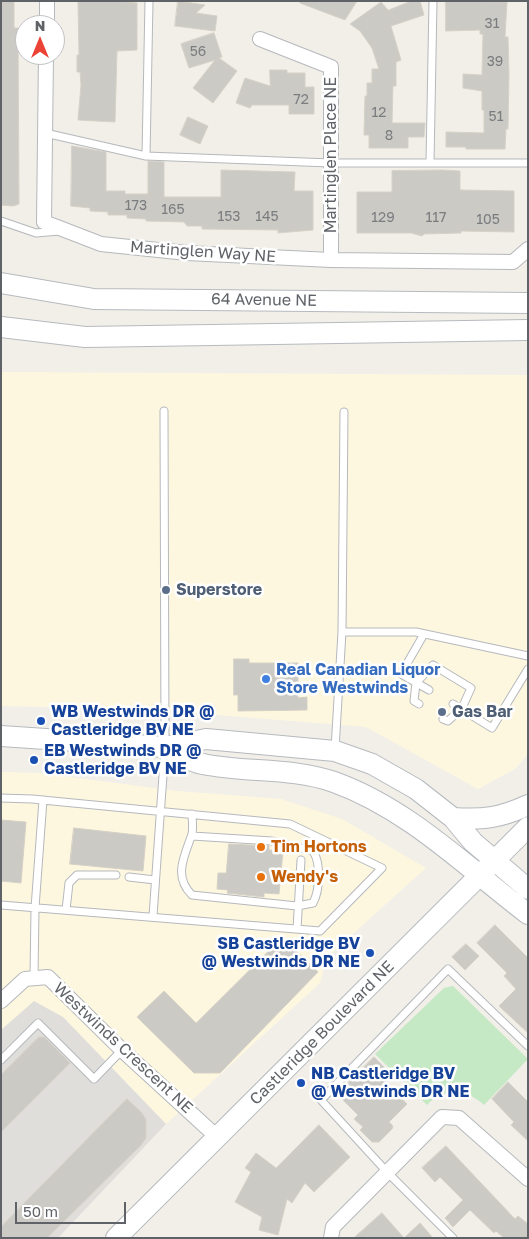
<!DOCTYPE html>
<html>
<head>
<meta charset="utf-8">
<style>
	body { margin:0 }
	#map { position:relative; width:529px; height:1239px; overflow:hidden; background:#f1efe8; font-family:"Golos Text",sans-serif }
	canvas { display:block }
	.frame { position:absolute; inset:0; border:2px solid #5f6368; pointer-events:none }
	.north { position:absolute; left:15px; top:15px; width:50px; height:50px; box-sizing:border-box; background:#fff; border:1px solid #bfc1c3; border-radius:50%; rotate:0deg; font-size:14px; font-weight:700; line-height:20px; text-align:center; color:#5f6368 }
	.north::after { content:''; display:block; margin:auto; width:18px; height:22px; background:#ea4335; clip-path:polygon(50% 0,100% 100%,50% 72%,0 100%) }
	.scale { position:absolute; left:15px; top:1202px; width:111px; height:22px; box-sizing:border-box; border:2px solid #5f6368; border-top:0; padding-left:6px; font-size:15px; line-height:18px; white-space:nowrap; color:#5f6368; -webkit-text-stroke:4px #fff; paint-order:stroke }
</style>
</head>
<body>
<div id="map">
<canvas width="529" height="1239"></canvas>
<div class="frame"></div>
<div class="north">N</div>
<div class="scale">50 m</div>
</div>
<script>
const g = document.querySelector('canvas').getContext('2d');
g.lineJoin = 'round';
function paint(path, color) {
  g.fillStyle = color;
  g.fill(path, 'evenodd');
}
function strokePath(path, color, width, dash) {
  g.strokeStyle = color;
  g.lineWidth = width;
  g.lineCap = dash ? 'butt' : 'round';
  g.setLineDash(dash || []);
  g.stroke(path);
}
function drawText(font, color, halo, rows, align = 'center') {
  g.font = font + ' "Golos Text",sans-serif';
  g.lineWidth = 5;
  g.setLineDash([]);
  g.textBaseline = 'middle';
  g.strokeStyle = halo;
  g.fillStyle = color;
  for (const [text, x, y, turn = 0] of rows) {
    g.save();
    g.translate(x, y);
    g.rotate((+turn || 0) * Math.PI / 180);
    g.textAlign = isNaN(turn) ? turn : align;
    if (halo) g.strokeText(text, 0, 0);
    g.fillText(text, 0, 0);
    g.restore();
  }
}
paint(new Path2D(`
	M1 372 528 375V754L515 769 478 789 366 727 144 709 1 706Z
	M1 772 38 773 178 791 281 799 342 819 426 868 327 957 320 983 166 1124 63 1017 1 1030Z`), '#fef7e0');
paint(new Path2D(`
	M34 1001 63 1017 166 1124 58 1238H1V1030Z`), '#e0deda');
paint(new Path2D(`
	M453 986 528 1059 484 1105C467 1089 443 1087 427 1105L375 1054 444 988Z`), '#c5e8c5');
const building = new Path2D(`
	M1 1H14V28H18L19 204 13 206 1 205Z
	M118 1 137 3V50L117 51 115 122 78 120 81 85 80 72H77V55H79L78 2Z
	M178 1 205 5 196 13 217 16 215 31 175 26Z
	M301 1H357L345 20 300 3Z
	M412 1H420L424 15 391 26 401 60 396 62V86H393L392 123H425L424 137H408V148H369V135H364L365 96H367V83H372V69H379L372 48 360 31 350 24 381 2 388 10Z
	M446 1 507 2 505 37H508L509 74 508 129H506L505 149H466V147H446V132L484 133V110H482V91L463 88V74L482 75 483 34H480V30L446 31Z
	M214 33 222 57 219 58 237 71 213 103 193 88 215 60 189 68 181 44Z
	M270 70H287V73H305V87H314V114H289V105H252L250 108 236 103 245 78 270 86Z
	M188 117 208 126 200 144 180 135Z
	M72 146 106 152V191H125V194H148V161L164 162V197H221V170L295 172 294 191H313V230L278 233V230L202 229V226H187L184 222 146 221V219L127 218V215H108V212L90 211V208L71 206Z
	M442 170 460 171V190L514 191V232L461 231V233L424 234 422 236 411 233H357V192H392V171Z
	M234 659H249V663H298V698L307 697V710L238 711V695H234Z
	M1 820 26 822 21 883 1 881Z
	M74 828 146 836 143 871 70 864Z
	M229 844 269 846V850L283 851 279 894 264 893V897L227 893 228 890 217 889 218 873H226Z
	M495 925 528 958V1033L499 1006 516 989 504 976 507 973 477 943Z
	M276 944H289L318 972 220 1073H194L137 1017 164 991 196 1023Z
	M466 944 479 956 465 970 452 957Z
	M39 1037H44L70 1063 1 1132V1075Z
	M374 1057 387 1070 380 1076 407 1104 389 1122 393 1126 392 1129 379 1142H372L360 1130 363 1127 354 1119 358 1115 337 1094Z
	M508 1082 528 1102V1141L511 1125 514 1122 492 1099Z
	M127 1099 142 1113 146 1120V1138L141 1145 47 1238H1V1227Z
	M319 1125 350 1157 314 1192 305 1183 292 1203 287 1199 278 1235 259 1230 262 1217 235 1202 251 1172 245 1168 256 1153 276 1168Z
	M446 1146 515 1219 518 1216 528 1224V1238H504L496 1231 494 1233 470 1210 453 1227 445 1218 463 1200 440 1177 435 1182 422 1168Z
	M382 1213 404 1238 420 1223 433 1238H354Z`);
paint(building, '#cccac5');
strokePath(building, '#d6d1c6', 1);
const lane = new Path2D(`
	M149 1 146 156 331 163H528
	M45 133 146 156
	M430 163 433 1
	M1 221 36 233 59 231
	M342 632H416L528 656
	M424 634 401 674 429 690
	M419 704 414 701 416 683 433 665 471 688 462 708 448 721 443 719
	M453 704 492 728 528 669
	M335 749 342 632 344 412
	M1 798 32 799 290 824 382 868 320 931 1 905
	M192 836 272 841 313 851C321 863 320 890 313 903L297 906 192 895C174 877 183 859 191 837 194 831 192 821 192 814
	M129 877 155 880
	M66 910 69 883 77 875H116
	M153 916 165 747 164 411
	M297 929 301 860
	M34 978 35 908 43 800
	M1 1060 38 1023 94 1079 122 1050
	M453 1238 388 1173 321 1100 448 969 528 1046`);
const street = new Path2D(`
	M47 25V1
	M260 39 331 67V260
	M46 55 44 222 101 244 187 253 331 260 513 262 528 249
	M1 1001 25 979 48 977 122 1050 217 1137
	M331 1238 333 1227 442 1117 459 1118 528 1179`);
const secondary = new Path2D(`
	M1 283 94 299 528 303
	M1 327 85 337 528 330
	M1 736 165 747 206 739 335 751 372 764 416 789 453 818 473 842 528 889
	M165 747C176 753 190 762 203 764 246 773 291 767 334 782 409 809 466 867 528 914
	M453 818C483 820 500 818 528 805
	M116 1238 528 827`);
strokePath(lane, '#b5b8bc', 9);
strokePath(street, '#b5b8bc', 16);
strokePath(secondary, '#b6babf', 22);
strokePath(lane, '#fff', 7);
strokePath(street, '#fff', 14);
strokePath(secondary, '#fff', 20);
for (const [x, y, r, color] of [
	[166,590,5,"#5c6f8a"],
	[266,679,5,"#3f7fe0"],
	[442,712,5,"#5c6f8a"],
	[41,721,5,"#1a4fb4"],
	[34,760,5,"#1a4fb4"],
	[261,847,5,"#e8710a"],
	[261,877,5,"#e8710a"],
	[370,953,5,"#1a4fb4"],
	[301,1083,5,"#1a4fb4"]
]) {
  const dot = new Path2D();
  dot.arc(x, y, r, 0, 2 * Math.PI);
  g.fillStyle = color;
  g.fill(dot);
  strokePath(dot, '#fff', 2);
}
drawText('14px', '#7a7d7f', null, [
	["31",492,24],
	["56",198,52],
	["39",495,62],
	["72",301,100],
	["12",379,113],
	["51",496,117],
	["8",389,136],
	["173",136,206],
	["165",173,210],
	["153",229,217],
	["145",267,217],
	["129",383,218],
	["117",436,218],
	["105",488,220]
]);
drawText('16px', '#5f6368', '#fff', [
	["Martinglen Place NE",331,155,-90],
	["Martinglen Way NE",203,252,4],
	["64 Avenue NE",264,300,1],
	["Castleridge Boulevard NE",322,1033,-45],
	["Westwinds Crescent NE",123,1048,43]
]);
drawText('bold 16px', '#4e5e75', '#fff', [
	["Superstore",176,590],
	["Gas Bar",452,712]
], 'left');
drawText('bold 16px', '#366cbe', '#fff', [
	["Real Canadian Liquor",276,670],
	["Store Westwinds",276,688]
], 'left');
drawText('bold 16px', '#164399', '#fff', [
	["WB Westwinds DR @",51,712],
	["Castleridge BV NE",51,730],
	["EB Westwinds DR @",44,751],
	["Castleridge BV NE",44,769],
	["SB Castleridge BV",360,944,"right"],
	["@ Westwinds DR NE",360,962,"right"],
	["NB Castleridge BV",311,1074],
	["@ Westwinds DR NE",311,1092]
], 'left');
drawText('bold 16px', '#c56008', '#fff', [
	["Tim Hortons",271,847],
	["Wendy's",271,877]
], 'left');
</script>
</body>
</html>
